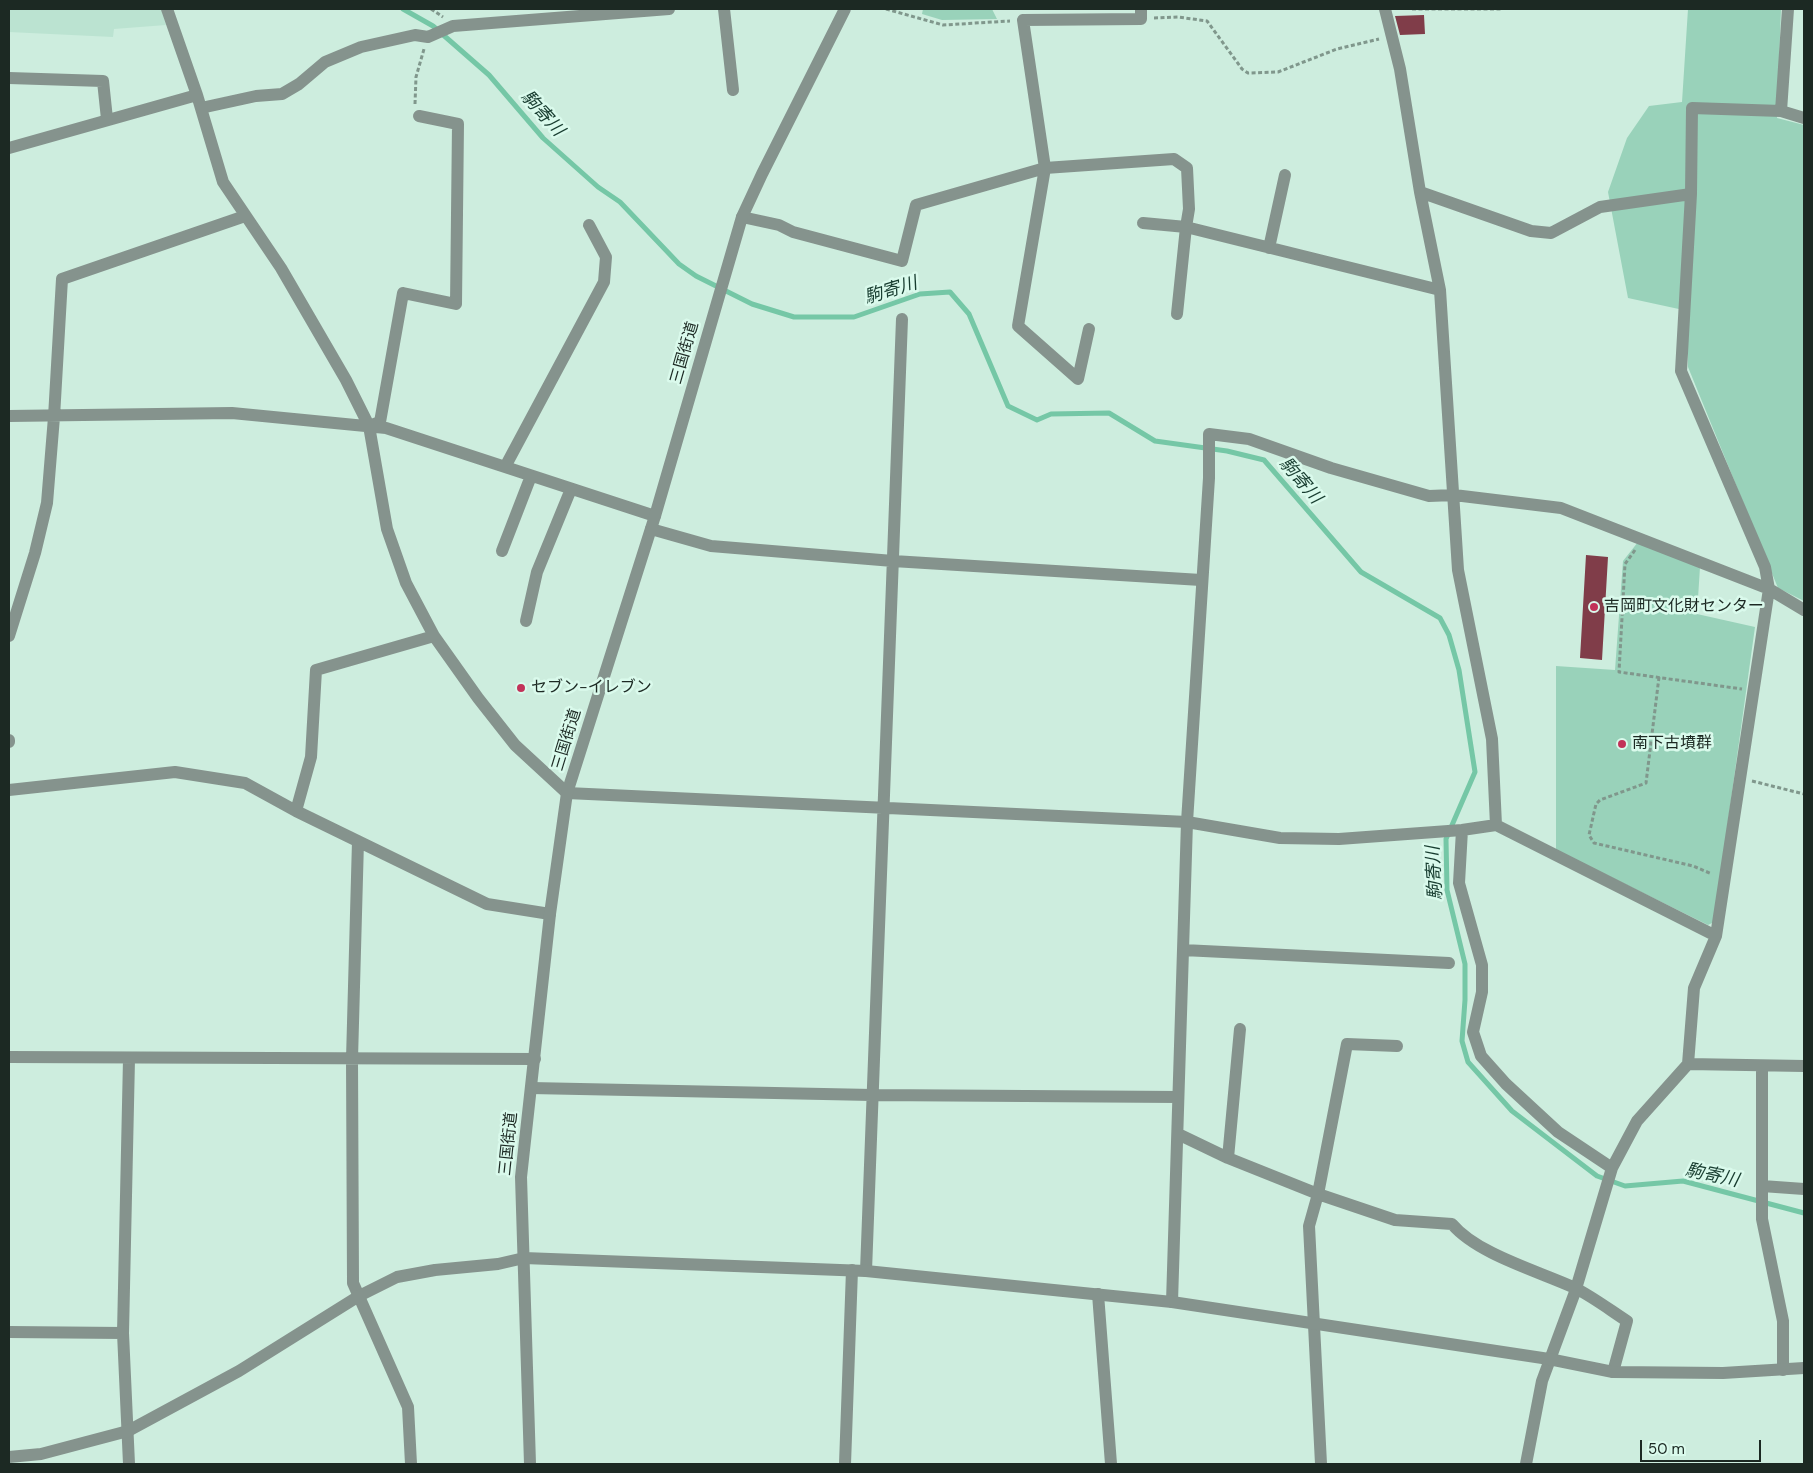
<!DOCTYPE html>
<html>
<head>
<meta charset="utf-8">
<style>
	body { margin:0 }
	#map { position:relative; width:1813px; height:1473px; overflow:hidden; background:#cdedde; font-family:"DM Sans",sans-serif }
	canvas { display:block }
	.frame { position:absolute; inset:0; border:10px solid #1c2923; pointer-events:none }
	.scale { position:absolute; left:1640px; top:1440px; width:121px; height:22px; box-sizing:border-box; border:2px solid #1c2923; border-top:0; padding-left:6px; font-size:15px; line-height:18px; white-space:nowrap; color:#1c2923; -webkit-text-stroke:4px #dafaec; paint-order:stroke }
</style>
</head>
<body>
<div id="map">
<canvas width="1813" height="1473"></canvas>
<div class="frame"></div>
<div class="scale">50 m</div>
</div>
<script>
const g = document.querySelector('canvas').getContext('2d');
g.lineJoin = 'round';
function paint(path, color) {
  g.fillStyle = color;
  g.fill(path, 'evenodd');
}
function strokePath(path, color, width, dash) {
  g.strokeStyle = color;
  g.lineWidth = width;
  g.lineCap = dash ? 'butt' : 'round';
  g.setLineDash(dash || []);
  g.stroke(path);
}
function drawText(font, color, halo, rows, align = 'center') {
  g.font = font + ' "DM Sans","Noto Sans JP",sans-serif';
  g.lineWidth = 5;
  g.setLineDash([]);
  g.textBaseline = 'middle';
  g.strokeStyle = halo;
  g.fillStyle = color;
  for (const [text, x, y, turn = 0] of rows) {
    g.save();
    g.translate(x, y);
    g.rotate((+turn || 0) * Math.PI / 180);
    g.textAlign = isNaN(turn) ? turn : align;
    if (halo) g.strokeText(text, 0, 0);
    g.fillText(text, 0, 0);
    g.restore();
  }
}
paint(new Path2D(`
	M9 9H161L166 25 114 29 113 37 9 32Z`), '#bbe3d1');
paint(new Path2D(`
	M923 9H992L997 19 942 20 922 14Z
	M1688 9H1781L1777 118 1804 125V601L1778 588 1688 367V311L1628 298 1608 192 1627 138 1649 106 1682 102Z
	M1638 542 1700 567 1697 614 1755 627 1714 922 1708 925 1556 850V666L1615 670 1623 561Z`), '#99d2ba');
strokePath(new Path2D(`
	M403 9 433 26 489 75 543 138 598 187 620 202 679 264 696 276 752 304 794 317H854L920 294 950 292 969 314 1008 406 1037 420 1051 414 1109 413 1155 441 1227 451 1264 460 1361 572 1440 618 1449 635 1459 670 1475 772 1446 839 1447 890 1465 964V1000L1462 1041 1468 1062 1512 1111 1597 1176 1625 1186 1683 1181 1804 1213`), '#75c7a6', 5);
paint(new Path2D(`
	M1424 15 1425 34 1400 35 1395 16Z
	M1586 555 1608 557 1602 660 1580 658Z`), '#803d49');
strokePath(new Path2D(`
	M431 9 443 17
	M886 9 943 25 1010 21
	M1412 9H1502
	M1154 18 1178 17 1207 21 1242 69 1248 73 1278 72 1337 49 1379 39
	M415 104 416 77 424 49
	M1635 550 1625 564 1619 672 1742 689
	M1659 677 1646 783 1600 800 1596 804 1589 835 1594 843 1693 866 1712 874
	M1752 781 1804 794`), '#80978c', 3, [4, 2.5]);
strokePath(new Path2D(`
	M167 9 197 95 223 182 281 268 346 380 369 426 387 529 406 583 434 636 478 698 515 745 567 793 1187 822 1280 838 1339 839 1462 830 1496 825 1716 936
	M724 9 733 90
	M1385 9 1400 69 1420 192 1440 290 1458 570 1492 739 1496 825
	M9 78 103 81 107 119
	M201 108 256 96 282 94 299 84 325 62 361 47 415 35 428 37 453 26 669 9
	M1781 111 1788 9
	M9 148 197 95
	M1420 192 1531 231 1551 233 1600 207 1691 194
	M742 217 779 225 793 232 902 261 916 205 1045 168 1174 159 1187 168 1189 209 1186 227 1440 290
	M1143 223 1186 227 1177 314
	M1269 248 1285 175
	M1089 329 1078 379 1018 326 1045 168 1023 20 1141 19V9
	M9 416 232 413 386 428 655 516
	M369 426 380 422 403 293 456 304 458 124 419 116
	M505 467 604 282 606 257 589 225
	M651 529 711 546 893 561 1201 580
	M502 551 531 476
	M526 621 537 572 571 489
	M9 636 35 553 47 503 54 417 62 279 245 216
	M9 740V742
	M9 790 175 772 245 783 296 811 487 904 550 914
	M296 811 311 757 316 670 434 636
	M1462 830 1459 883 1482 965V992L1473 1032 1481 1056 1506 1084 1558 1132 1612 1168
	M358 841 352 1059 353 1283 408 1407 411 1464
	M1183 950 1449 963
	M9 1057 535 1059
	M129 1059 123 1333 129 1464
	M1688 1064 1804 1066
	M1762 1067V1219L1783 1321V1370
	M531 1088 872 1095 1178 1097
	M1178 1134 1228 1158 1318 1194 1395 1220 1452 1224C1477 1254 1538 1271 1575 1288 1593 1297 1610 1310 1627 1321L1613 1372
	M1228 1158 1240 1029
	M1762 1186 1804 1189
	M866 1271 902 319
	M1098 1294 1111 1464
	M1172 1302 1187 822 1209 478V434L1249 439 1331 468 1429 496 1454 495 1561 508 1769 589 1804 610
	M9 1332 123 1333
	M845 1464 852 1270
	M1321 1464 1309 1226 1318 1194 1347 1044 1397 1046
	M1526 1464 1542 1381 1575 1292 1612 1168 1637 1121 1688 1064 1694 988 1716 936 1769 589 1765 567 1681 371 1691 194 1692 108 1781 111 1804 118`), '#85938d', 12);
strokePath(new Path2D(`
	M9 1457 41 1454 128 1431 239 1371 359 1296 397 1277 435 1270 498 1264 524 1258 866 1271 1172 1302 1549 1359 1613 1372 1723 1373 1804 1368
	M530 1464 521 1177 550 914 567 793 655 516 742 217 762 174 845 9`), '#85938d', 12);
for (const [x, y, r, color] of [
	[1594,607,5,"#c23259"],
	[521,688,5,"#c23259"],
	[1622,744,5,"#c23259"]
]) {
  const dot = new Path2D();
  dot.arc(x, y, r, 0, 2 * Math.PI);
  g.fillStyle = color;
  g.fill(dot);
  strokePath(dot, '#dafaec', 2);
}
drawText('16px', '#1c2923', '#dafaec', [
	["三国街道",685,353,-74],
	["三国街道",567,740,-73],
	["三国街道",509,1144,-84]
]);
drawText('16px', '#1c2923', '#dafaec', [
	["吉岡町文化財センター",1604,607],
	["セブン-イレブン",531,688],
	["南下古墳群",1632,744]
], 'left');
drawText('italic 18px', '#173c2f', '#dafaec', [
	["駒寄川",542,114,48],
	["駒寄川",891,291,-17],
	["駒寄川",1300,481,49],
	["駒寄川",1435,873,-93],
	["駒寄川",1712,1176,12]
]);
</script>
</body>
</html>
